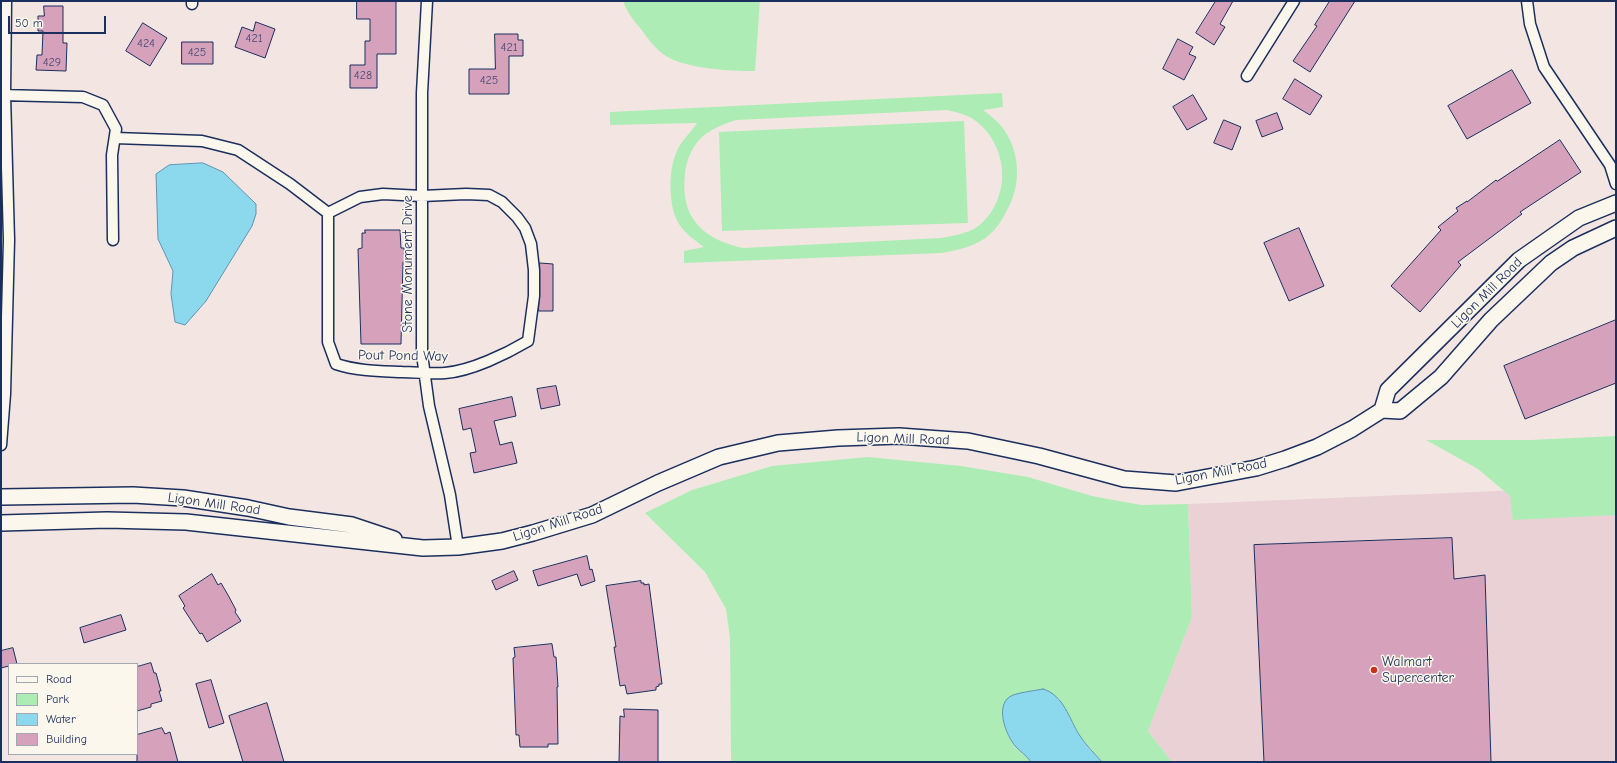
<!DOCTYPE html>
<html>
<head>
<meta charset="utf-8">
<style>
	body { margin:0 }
	#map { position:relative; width:1617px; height:763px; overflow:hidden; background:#f3e6e2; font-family:"Comic Neue",sans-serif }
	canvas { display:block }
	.frame { position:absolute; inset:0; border:2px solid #1b2f5e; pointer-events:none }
	.legend { position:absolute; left:8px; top:663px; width:130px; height:92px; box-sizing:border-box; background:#fbf7ec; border:1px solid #a1a7b3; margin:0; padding:5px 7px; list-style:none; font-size:12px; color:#1b2f5e }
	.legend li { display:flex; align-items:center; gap:8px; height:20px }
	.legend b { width:20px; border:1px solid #a1a7b3 }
	.scale { position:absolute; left:8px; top:16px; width:98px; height:18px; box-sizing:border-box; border:2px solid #1b2f5e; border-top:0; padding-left:5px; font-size:12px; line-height:14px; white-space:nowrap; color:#1b2f5e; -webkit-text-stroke:3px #fbf7ec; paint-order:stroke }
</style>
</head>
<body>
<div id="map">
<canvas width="1617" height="763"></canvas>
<div class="frame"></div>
<ul class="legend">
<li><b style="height:5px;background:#fbf7ec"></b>Road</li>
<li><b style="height:11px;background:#adedb5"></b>Park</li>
<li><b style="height:11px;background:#8cd8ec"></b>Water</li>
<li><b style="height:11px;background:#d5a1bb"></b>Building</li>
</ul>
<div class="scale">50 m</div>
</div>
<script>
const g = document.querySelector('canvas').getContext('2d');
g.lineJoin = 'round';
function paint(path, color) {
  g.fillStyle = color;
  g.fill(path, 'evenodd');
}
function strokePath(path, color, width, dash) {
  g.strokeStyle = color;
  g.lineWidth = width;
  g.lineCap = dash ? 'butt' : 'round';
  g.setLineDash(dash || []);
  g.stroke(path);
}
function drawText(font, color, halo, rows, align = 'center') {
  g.font = font + ' "Comic Neue",sans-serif';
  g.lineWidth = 3;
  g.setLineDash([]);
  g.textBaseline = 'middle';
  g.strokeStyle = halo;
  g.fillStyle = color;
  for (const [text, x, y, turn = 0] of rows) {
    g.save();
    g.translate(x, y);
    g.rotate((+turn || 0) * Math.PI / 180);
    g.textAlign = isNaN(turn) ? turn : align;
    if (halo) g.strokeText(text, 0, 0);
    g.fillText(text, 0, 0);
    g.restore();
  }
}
paint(new Path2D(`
	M1616 486V762H1172L1148 731 1192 617 1188 504Z`), '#ead1d6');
paint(new Path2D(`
	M623 1H760L755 71C730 71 687 69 666 56 655 49 648 39 641 29 633 20 627 12 623 1Z
	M1002 93 1003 107 983 110C991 116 999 122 1005 131 1021 156 1021 187 1006 212 1002 220 997 228 990 234 978 246 958 250 942 253L684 263V251L704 247C695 240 685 234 679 224 668 207 668 169 677 151 681 141 691 132 697 123L610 125V112ZM947 110C956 112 965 114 973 119 998 135 1009 171 998 198 994 210 985 222 974 229 963 234 952 236 941 238L743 248C702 239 680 217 685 174 686 160 693 145 703 136 713 128 724 124 736 120Z
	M964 121 968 223 722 231 719 132Z
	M1616 436V515L1513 520 1510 496 1478 469 1426 440H1530Z
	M868 457 961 466 1028 477 1092 496 1141 505 1188 504 1192 617 1148 731 1172 762H1102L1080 736 1059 698 1002 714C1004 726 1008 738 1015 747 1020 752 1027 756 1031 762H731L730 638 726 609 705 572 645 513 692 490 772 466Z`), '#adedb5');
const water = new Path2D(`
	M203 163 223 172 256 204V214L252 226 206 301 185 325 175 322 171 294 173 271 158 239 156 174 169 165Z
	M1043 689C1064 695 1069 719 1080 736 1086 745 1095 754 1102 762H1031C1027 756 1021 752 1016 747 1006 736 993 703 1013 695 1022 692 1033 691 1043 689Z`);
paint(water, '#8cd8ec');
strokePath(water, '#5f94b3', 1);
const building = new Path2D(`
	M357 1H396V54H377V88H350V65H365V41H370V19H357Z
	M1216 1H1233L1220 24 1225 27 1214 45 1196 33Z
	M1330 1H1355L1310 72 1293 61 1317 26 1315 25Z
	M44 6H63V43H67L66 71 36 70 37 55H42L43 31H38V16H44Z
	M256 22 275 29 265 58 235 47 242 27 253 31Z
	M143 23 167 38 150 66 126 51Z
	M495 34H518V40H523V56H509V94H469V69H495Z
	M1178 39 1193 47 1189 54 1196 57 1184 80 1163 69Z
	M182 42H213V64H182Z
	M1512 70 1531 103 1467 139 1448 106Z
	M1295 79 1322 96 1310 115 1283 99Z
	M1193 95 1207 119 1187 130 1173 107Z
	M1277 113 1283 129 1262 137 1256 121Z
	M1224 120 1241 127 1232 150 1214 143Z
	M1560 140 1581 172 1520 212 1522 214 1458 262 1461 265 1420 312 1391 286 1441 230 1438 227 1458 211 1456 208 1467 201V202L1496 180 1497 181Z
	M1299 228 1324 286 1289 301 1264 243Z
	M365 230H400L401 248H404L405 262H403L401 344H361L358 249 362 248V233H365Z
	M540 263 553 264V311H539Z
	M1616 320V383L1525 419 1504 366Z
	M556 386 560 405 541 409 537 389Z
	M512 397 516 416 494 421 500 445 512 442 517 463 474 473 470 453 476 452 471 428 463 430 459 409Z
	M1452 538 1454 579 1485 575 1491 762H1264L1254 545Z
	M587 556 590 570 592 569 595 581 581 586 577 574 538 586 533 571Z
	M514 571 518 580 496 590 492 581Z
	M212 574 218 585 221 583 228 595 236 610 235 612 241 621 207 642 202 633 200 634 183 608 185 606 179 596Z
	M641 581V583H644V585L649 584 662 684H659V686L656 687V690L627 694 625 685 620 686 614 647H616L606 586Z
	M121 615 126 630 84 643 80 628Z
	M552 644 554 657H556L558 687H557L558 744H548V747H520L519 735H516L513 658 515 657 514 648Z
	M13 648 17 664H9V666L1 668V651Z
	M151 663 154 673H156L161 691H159L162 701 151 704V707L137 711V667Z
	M211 680 224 723 209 728 196 684Z
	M267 703 284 762H243L229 716Z
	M624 709 658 710V762H619L620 716 624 717Z
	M162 728 165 734 170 732 178 762H137V735Z`);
paint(building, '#d5a1bb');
strokePath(building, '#1b2f5e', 1);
const minor = new Path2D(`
	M427 1 422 93V354L429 406 450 495 458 547
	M1527 1 1530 24 1544 67 1610 165 1616 184
	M192 4V1
	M1247 76 1294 1
	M1 95 83 97 103 105 116 129 112 155 113 240
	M115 138 202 141 238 150 290 184 328 213 360 197 383 194 422 196 466 194 489 195 502 202 517 217 525 228 531 244 534 270V296L528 341C506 354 471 371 445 373 431 374 416 372 402 372 379 371 357 371 336 364L328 342V213
	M1 445 5 394 9 240 5 95 6 1`);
const secondary = new Path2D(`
	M1382 410 1388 390 1519 260 1579 218 1616 203
	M1 497 133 495 183 498 248 508 289 517 352 525 394 539
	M1 523 107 520 186 522 423 548 458 547 502 541 533 533 592 515 658 483 719 457 778 443 838 438 899 436 968 441 1039 456 1124 479 1176 483 1256 468 1285 459 1317 447 1352 429 1382 410 1400 411 1441 377 1491 320 1551 263 1573 248 1616 228`);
strokePath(minor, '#1b2f5e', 13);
strokePath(secondary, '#1b2f5e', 18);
strokePath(minor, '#fbf7ec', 10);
strokePath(secondary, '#fbf7ec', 15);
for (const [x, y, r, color] of [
	[1374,670,4,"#c8321e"]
]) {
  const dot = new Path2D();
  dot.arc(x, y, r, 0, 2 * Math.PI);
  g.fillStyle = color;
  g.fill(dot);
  strokePath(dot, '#fbf7ec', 1.5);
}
drawText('12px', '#4a4c75', null, [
	["421",254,39],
	["424",146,44],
	["421",509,48],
	["425",197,53],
	["429",52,63],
	["428",363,76],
	["425",489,81]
]);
drawText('14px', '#1b2f5e', '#fbf7ec', [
	["Stone Monument Drive",408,264,-90],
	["Ligon Mill Road",1487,293,-45],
	["Pout Pond Way",403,356,1],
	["Ligon Mill Road",903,439,2],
	["Ligon Mill Road",1221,472,-11],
	["Ligon Mill Road",214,504,8],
	["Ligon Mill Road",558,523,-18]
]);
drawText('14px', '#1b2f5e', '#fbf7ec', [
	["Walmart",1382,662],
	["Supercenter",1382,678]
], 'left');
</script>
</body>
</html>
